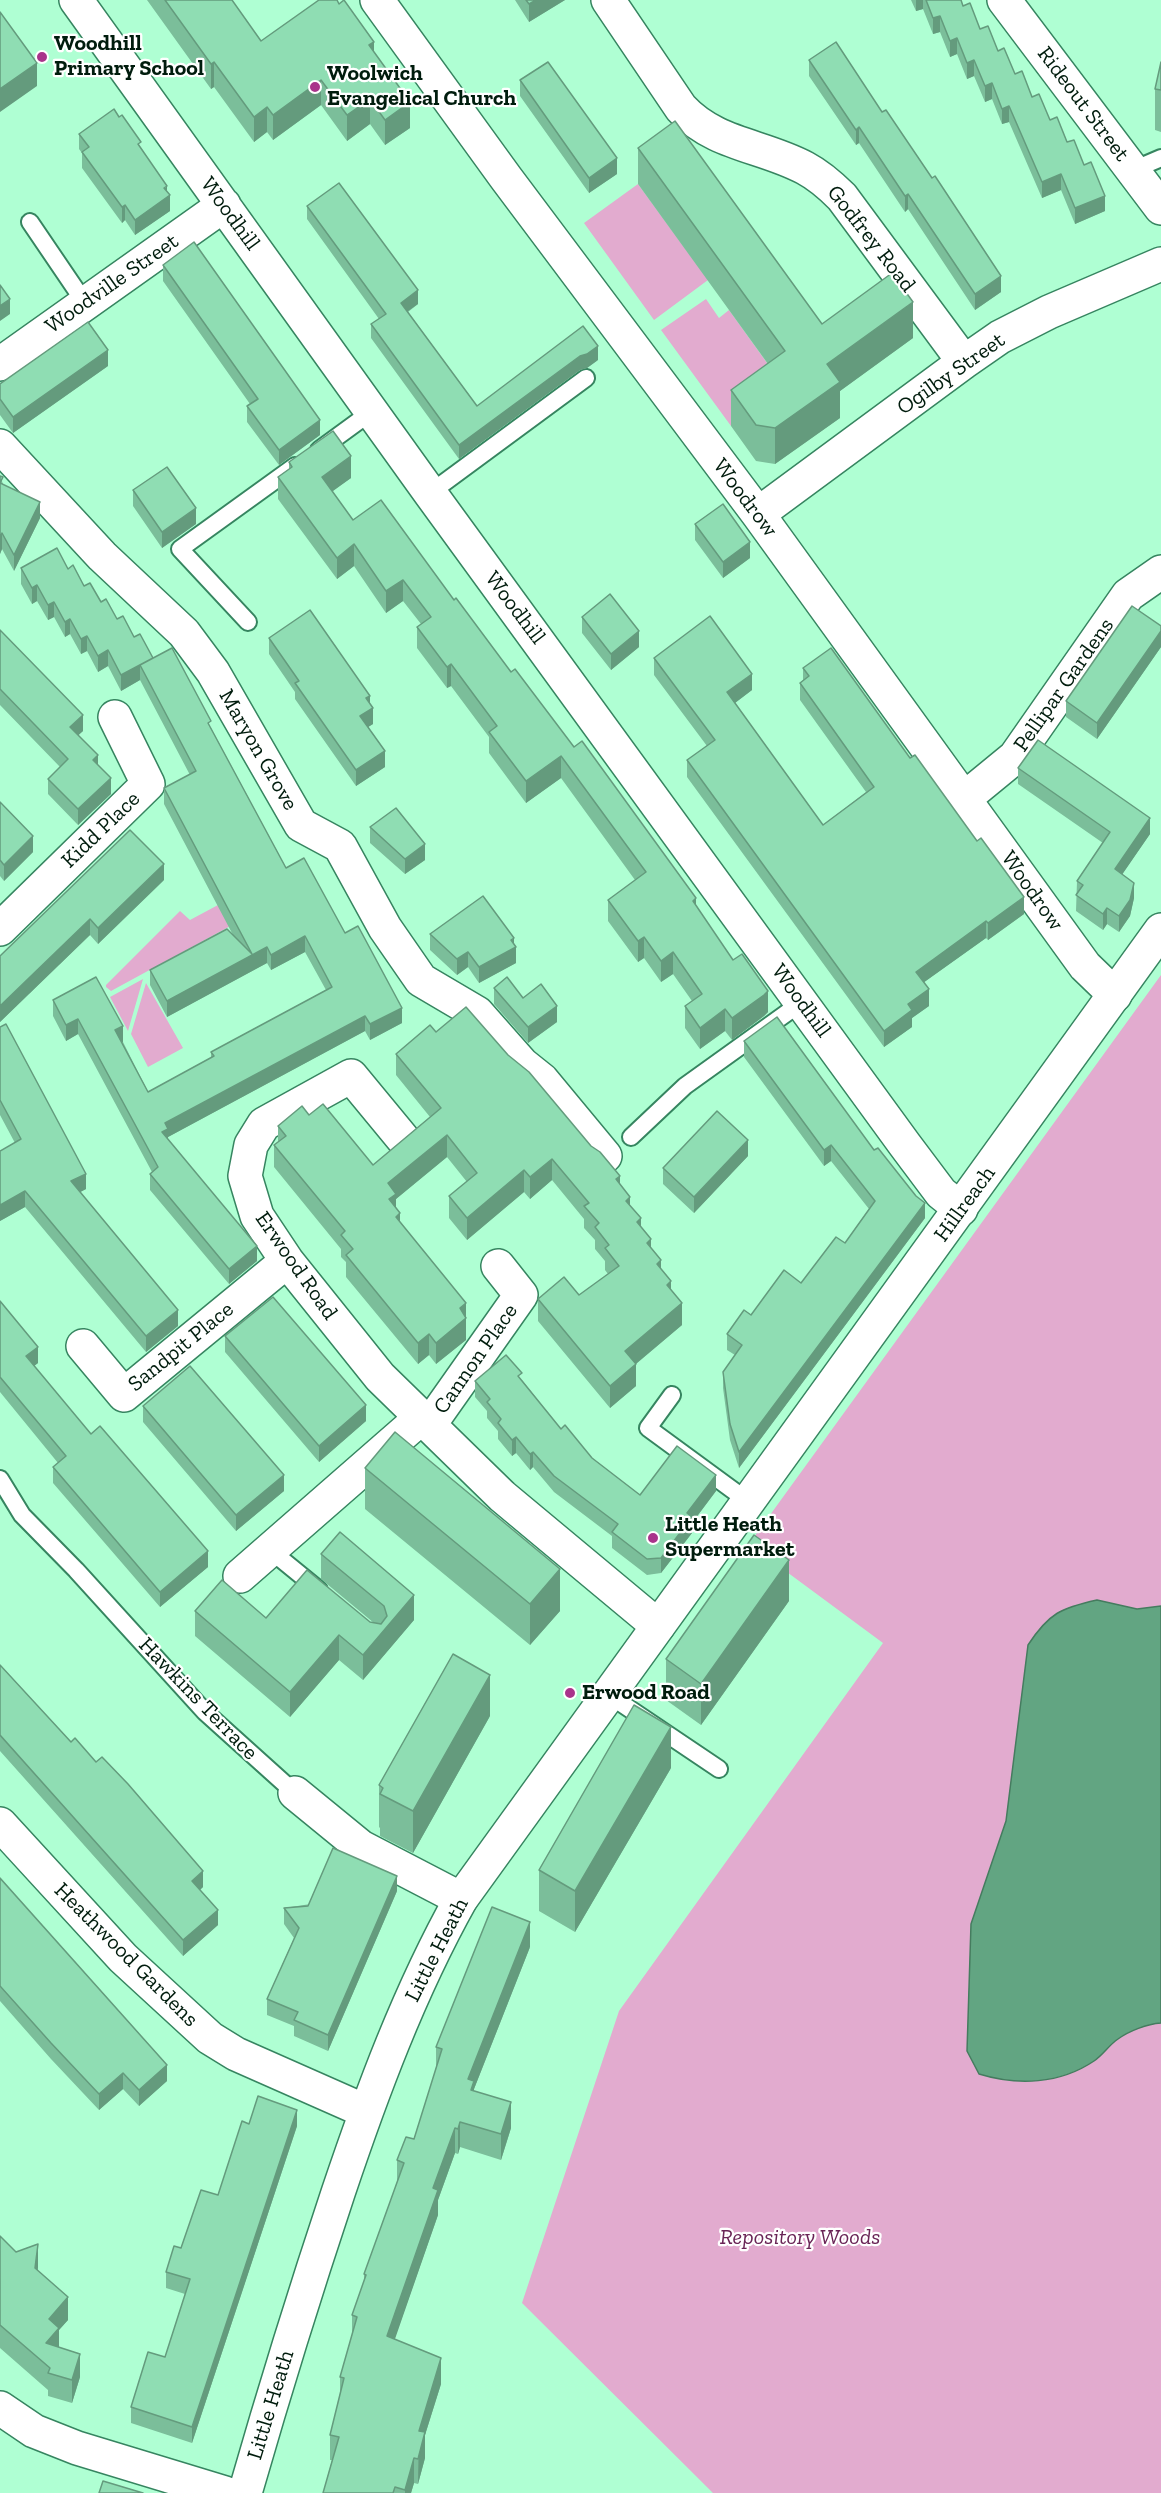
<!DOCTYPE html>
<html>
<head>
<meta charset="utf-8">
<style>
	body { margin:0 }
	canvas { display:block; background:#afffd3 }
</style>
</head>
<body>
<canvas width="1161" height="2493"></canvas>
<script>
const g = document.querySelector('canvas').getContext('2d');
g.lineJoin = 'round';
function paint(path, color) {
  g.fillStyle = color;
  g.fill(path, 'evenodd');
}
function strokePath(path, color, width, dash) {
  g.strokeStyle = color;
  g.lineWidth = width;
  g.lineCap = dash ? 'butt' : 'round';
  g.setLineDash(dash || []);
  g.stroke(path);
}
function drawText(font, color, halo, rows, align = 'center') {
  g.font = font + ' "Zilla Slab",serif';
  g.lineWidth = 4.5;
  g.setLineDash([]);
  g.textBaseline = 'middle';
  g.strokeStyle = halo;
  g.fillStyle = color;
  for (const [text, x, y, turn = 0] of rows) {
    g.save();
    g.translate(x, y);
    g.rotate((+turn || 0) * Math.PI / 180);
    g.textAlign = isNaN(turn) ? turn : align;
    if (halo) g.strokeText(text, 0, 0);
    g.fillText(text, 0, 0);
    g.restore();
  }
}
paint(new Path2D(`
	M638 184 708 280 654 320 584 223Z
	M706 299 719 318 729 310 785 388 731 426 661 330Z
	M246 890 258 911 111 991 106 987V985L180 911 190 920Z
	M1161 975V1606L1137 1609 1097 1600 1028 1645 1006 1821 971 1924 967 2051 979 2074C1018 2086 1060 2084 1094 2061 1103 2055 1109 2045 1118 2039 1129 2031 1147 2024 1161 2023V2493H713L522 2303 619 2011 883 1643 749 1544Z
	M143 979 128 1031 110 997Z
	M146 983 183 1048 148 1067 131 1034Z`), '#e2abcf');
const water = new Path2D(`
	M1097 1600 1137 1609 1161 1606V2023C1147 2024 1129 2031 1118 2039 1109 2045 1103 2055 1094 2061 1060 2084 1018 2086 979 2074L967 2051 971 1924 1006 1821 1028 1645C1049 1613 1061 1608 1097 1600Z`);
paint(water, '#62a582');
strokePath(water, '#457c5f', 1.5);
const lane = new Path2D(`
	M1133 170 1161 158
	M30 222 85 303
	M319 450 371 412
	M430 493 586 378
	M248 622 180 549 295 466
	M631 1137 685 1086 802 1002
	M672 1395 648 1428 749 1502
	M0 1479 22 1515 76 1570 205 1712 295 1793
	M270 1550 319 1590
	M609 1695 719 1769`);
const street = new Path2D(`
	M76 0 430 493 905 1145 941 1193 961 1209
	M377 0 506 178 758 514 1085 966 1115 995
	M608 0 681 108C715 145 762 145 805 168 820 176 830 185 842 197L964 362
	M1004 0 1161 208
	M0 364 224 205
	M0 446 102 556 184 633 213 672 301 825 340 846 385 928 421 980 477 1013 522 1064 542 1080 605 1156
	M758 514 964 362 1000 337 1049 312 1161 264
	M965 798 1015 757 1128 595 1161 572
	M0 929 148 784 115 717
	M403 1139 351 1076 264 1124 251 1145 245 1176 257 1216 287 1261 380 1377 502 1496 658 1626
	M83 1346 124 1395 287 1261
	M430 1424 521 1295 498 1266
	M240 1576 422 1417
	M295 1793 361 1847 461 1899
	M0 1824 123 1958 210 2038 236 2054 365 2111
	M0 2408 34 2431 77 2448 225 2493`);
const secondary = new Path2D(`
	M245 2493C274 2392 305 2292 338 2193 372 2092 409 1992 461 1899L1161 930`);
strokePath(lane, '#368560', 20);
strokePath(street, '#368560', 36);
strokePath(secondary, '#368560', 36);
strokePath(lane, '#fff', 16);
strokePath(street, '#fff', 33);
strokePath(secondary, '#fff', 33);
paint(new Path2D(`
	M147 0H232L261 41 374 53 410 128 385 145 370 124 347 141 321 105 273 140 267 132 254 142 214 87 211 89Z
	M515 0H565L529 22Z
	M911 0H961L963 6 1084 165 1105 211 1075 224 1061 190 1042 198 1009 122 1002 124 992 99 985 102 974 76 967 79 957 54 950 57 940 32 933 34 923 9 916 11Z
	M809 60 1001 292 975 310 908 209 905 212 859 143 856 145 809 76Z
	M1161 62V132L1155 130V89Z
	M520 80 617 174 589 193 520 96Z
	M79 134 141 148 167 192 170 211 135 235 125 220 122 223 82 168V153L79 149Z
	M638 148 822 324 913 338 840 391V418L775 464 756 461 731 426V390L768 364 638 184Z
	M307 206 418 304 408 312 477 406 598 360 587 368 580 370 459 459 371 338V324L379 319 307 219Z
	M163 265 320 435 279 465 247 422V406L250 404 163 281Z
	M108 366 13 433 0 415V384Z
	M289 462 351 478 332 491 353 520 454 600 696 907 768 1012 764 1016 732 1040 725 1031 700 1049 685 1028V1006L692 1001 673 974 661 982 644 958 638 962 608 921V900L635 880 561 778 526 803 489 753V737L451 686 447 688 417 648V627L421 624 403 601 386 613 354 566 337 579 278 499V477L289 469Z
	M0 476 3 484 40 518 14 571 2 549 0 554Z
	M133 490 196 524 162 548 133 506Z
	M695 524 750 558 723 578 695 540Z
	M21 568 68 569 134 637 211 728 286 868 345 933 402 1023 370 1040 365 1031 168 1137V1140L257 1261 229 1284 150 1190V1174L152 1172 78 1034 66 1041 53 1016V1000L123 1042 148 1092 211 1058V1052L326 990 305 952 271 970 267 963 167 1017 150 985V970L233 935 164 804V788L190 775 140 680 121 691 108 666 98 672 87 651 81 654 70 634 65 637 54 617 48 620 37 601 32 604 21 584Z
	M582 617 639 647 611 670 582 633Z
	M1161 626V647L1097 739 1066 717V701Z
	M0 630 83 731 78 735 98 765 111 794 78 825 48 794V779L60 767 0 705Z
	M269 638 373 724 368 727 385 767 356 786 295 699V692L269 654Z
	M654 658 752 690 735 703 823 825 866 792 800 700V683L803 680V668L910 758 1024 914 988 940 986 938 924 982 929 1006 912 1018V1027L884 1047 687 777V760L707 746 654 675Z
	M1018 768 1150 834 1122 874 1134 898 1130 916 1119 932 1107 924 1103 930 1076 911 1077 881 1103 843 1018 784Z
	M0 802 33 852 4 881 0 876Z
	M370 827 425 860 405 874 370 843Z
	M164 880 98 944 90 935 0 1022V956Z
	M430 934 514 943 516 963 479 983 468 967 457 975 430 950Z
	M494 988 523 998 557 1022 528 1043 494 1004Z
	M0 1027 86 1189 80 1192 178 1326 146 1352 25 1207 0 1221V1151L15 1143 0 1115Z
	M436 1032 620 1185 671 1290 682 1325 636 1364V1386L610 1408 538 1321V1299L579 1295 608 1274 605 1270V1261L595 1249V1240L584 1228V1219L552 1180 530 1199 524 1192 467 1240 449 1218V1196L467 1182 447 1157 396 1199V1208L400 1223 466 1317V1340L436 1364 429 1355 418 1364 346 1277V1262L341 1257V1249L274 1167V1145L278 1143V1126L309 1115 373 1165 430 1117 396 1075V1054Z
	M744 1041 874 1150 925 1218 739 1468 730 1440 723 1388V1372L735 1355 727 1350V1334L751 1315 801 1283 845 1243 869 1209 831 1161 824 1166 744 1057Z
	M748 1156 694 1213 663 1184V1168Z
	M0 1301 38 1363 34 1366 91 1434 208 1567 160 1607 53 1483V1467L58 1463 0 1392Z
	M225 1336 366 1421 319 1462 225 1352Z
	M522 1380 561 1429 592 1458 640 1495 716 1491 692 1523V1533L661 1573 647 1575 612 1548V1536L554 1492 533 1467 530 1470 516 1453 512 1456 498 1439V1431L487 1418V1411L475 1397V1381Z
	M143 1406 284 1491 236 1531 143 1422Z
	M365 1468 560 1611 530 1645 365 1509Z
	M321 1554 414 1620 363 1680 339 1660 290 1717 195 1636V1611L266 1618 374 1623 321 1579Z
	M789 1601 701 1725 666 1700V1659Z
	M0 1665 203 1887 200 1890 218 1925 183 1956 0 1751Z
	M490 1716 413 1853 380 1836V1828L379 1827V1785Z
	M671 1768 575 1932 539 1911V1870Z
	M0 1878 167 2081 139 2106 123 2089 99 2110 51 2059 0 2001Z
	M397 1891 328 2051 294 2036V2026L267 2015V1999L294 1938 284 1924V1908Z
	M530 1947 474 2089V2091L511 2128 501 2160 460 2147 458 2154 455 2153 438 2200V2215L394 2340 441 2384 425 2435V2458L418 2484 414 2483 411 2493H323L332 2460H330V2435L340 2394V2377L352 2335V2315L364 2282V2274L397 2183V2160L414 2139 436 2068V2047Z
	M249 2124 297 2126 192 2443 131 2423V2407L165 2357 185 2294 166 2288V2272L218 2195Z
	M0 2236 16 2252 38 2267V2271L68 2320 59 2330V2347L80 2377 72 2403 48 2396V2390L0 2348Z`), '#7bbe9a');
paint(new Path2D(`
	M536 0H565L529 22V4Z
	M916 0H923V9L916 11Z
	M940 16V32L933 34V18Z
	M957 38V54L950 57V41Z
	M374 42V67L369 45Z
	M974 60V76L967 79V63Z
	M214 62V87L211 89V64Z
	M37 63V86L0 112V89Z
	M321 80V105L273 140V115Z
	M992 83V99L985 102V86Z
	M370 99V124L347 141V115Z
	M410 102V128L385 145V120Z
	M1009 106V122L1002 124V109Z
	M267 107V132L254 142V117Z
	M859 127V143L856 145V130Z
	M617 158V174L589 193V178Z
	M1061 174V190L1042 198V182Z
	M167 186V197L170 195V211L135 235V220Z
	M908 194V209L905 212V196Z
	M1105 196V211L1075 224V208Z
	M125 205V220L122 223V207Z
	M1001 276V292L975 310V294Z
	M418 290V304L401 316V303Z
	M10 299V314L0 321V306Z
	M913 302V338L840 391V418L775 464V428L827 364Z
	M598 346V360L587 368 580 370 459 459V445L580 356Z
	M108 350V366L13 433V417Z
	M320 420V435L279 465V450Z
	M351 456V478L322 499V477Z
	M40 502V518L14 571V555Z
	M196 508V524L162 548V532Z
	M2 533V549L0 554V538Z
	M750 542V558L723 578V562Z
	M354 544V566L337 579V558Z
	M403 580V601L386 613V591Z
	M37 585V601L32 604V588Z
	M54 602V617L48 620V605Z
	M70 619V634L65 637V622Z
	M639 631V647L611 670V654Z
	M1161 631V647L1097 739V723Z
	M87 636V651L81 654V639Z
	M108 650V666L98 672V656Z
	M153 658 140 665V680L121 691V675Z
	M451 664V686L447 688V667Z
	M752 674V690L727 709V692Z
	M370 696V710L373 708V724L360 732V716L366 698Z
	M83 715V731L70 743V727Z
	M385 751V767L356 786V770Z
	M98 755V771L93 760Z
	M561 756V778L526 803V781Z
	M111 778V794L78 825V809Z
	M1150 818V834L1115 885V869Z
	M33 836V852L4 881V865Z
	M425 844V860L405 874V859Z
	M164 864V880L98 944V928Z
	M1134 883V898L1130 916 1119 932V916Z
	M1024 897V914L988 940V923Z
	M696 898V920L693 901Z
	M1107 908V924L1103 930V914Z
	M90 919V935L0 1022V1006Z
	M986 921V938L916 988V972Z
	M305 936V952L271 970V955Z
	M644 937V958L638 962V941Z
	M514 938V948L516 947V963L479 983V967Z
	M267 947V963L167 1017V1001Z
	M468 952V967L457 975V959Z
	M673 952V974L661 982V961Z
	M929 989V1006L912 1018V1027L884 1047V1031L908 1004Z
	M768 991V1012L764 1016 732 1040V1018Z
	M557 1006V1022L528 1043V1027Z
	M402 1008V1023L370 1040V1024Z
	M725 1009V1031L700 1049V1028Z
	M365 1016V1031L168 1137V1144L162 1132 165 1123Z
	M78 1019V1034L66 1041V1025Z
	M123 1026V1042L115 1046V1030Z
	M447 1135V1157L396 1199V1215L389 1221 388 1183Z
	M748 1140V1156L694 1213V1197Z
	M831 1145V1161L824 1166V1150Z
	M552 1159V1180L530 1199V1177Z
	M524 1170V1192L467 1240V1218Z
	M86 1174V1189L71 1197V1181Z
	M620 1176V1198L616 1179Z
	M25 1191V1207L0 1221V1205Z
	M630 1197V1219L626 1201Z
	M925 1203V1218L739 1468V1452Z
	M400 1213V1235L396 1217Z
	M641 1218V1240L637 1222Z
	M651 1239V1261L647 1243Z
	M257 1246V1261L229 1284V1269Z
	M661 1260V1282L657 1264Z
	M671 1281V1303L667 1285Z
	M466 1303V1340L436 1364V1343L460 1308Z
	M682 1303V1325L625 1373V1351Z
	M178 1310V1326L146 1352V1336Z
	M429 1334V1355L418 1364V1343Z
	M38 1347V1363L26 1372V1356Z
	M636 1364V1386L610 1408V1386Z
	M366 1405V1421L319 1462V1446Z
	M516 1437V1453L512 1456V1440Z
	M533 1452V1467L530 1470V1454Z
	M284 1475V1491L236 1531V1515Z
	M716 1475V1491L692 1523V1533L661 1573V1558L687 1513Z
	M208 1551V1567L160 1607V1592Z
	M789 1560V1601L701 1725V1684Z
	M560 1569V1611L530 1645V1604Z
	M414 1595V1620L363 1680V1655Z
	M339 1635V1660L290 1717V1692Z
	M490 1675V1716L413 1853V1811Z
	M671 1727V1768L575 1932V1891Z
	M203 1871V1887L192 1897V1881Z
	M397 1876V1891L328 2051V2035Z
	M218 1910V1925L183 1956V1940Z
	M530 1922V1947L474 2089V2106L468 2079Z
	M167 2065V2081L139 2106V2090Z
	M123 2073V2089L99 2110V2094Z
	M511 2102V2128L501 2160V2134Z
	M297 2110V2126L192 2443V2427Z
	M460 2122V2147L458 2154V2129Z
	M455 2128V2153L438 2200V2215L387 2362V2336L433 2188Z
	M38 2244V2267L35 2291V2268Z
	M68 2297V2320L59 2330V2351L46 2366V2343L49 2319Z
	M80 2354V2377L72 2403V2380Z
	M441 2358V2384L425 2435V2458L418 2484 419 2431Z
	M414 2458V2483L411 2493H405V2490Z`), '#649b7d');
const building = new Path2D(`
	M165 0H232L261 41 319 0H337L339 4 344 0 374 42 369 45 410 102 385 120 370 99 347 115 321 80 273 115 267 107 254 117 214 62 211 64Z
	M526 0H536L529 4Z
	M926 0H961L963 6 970 3 980 29 988 26 998 51 1004 48 1015 74 1022 71 1032 97 1039 94 1050 120 1057 117 1067 142 1074 140 1084 165 1091 162 1105 196 1075 208 1061 174 1042 182 1009 106 1002 109 992 83 985 86 974 60 967 63 957 38 950 41 940 16 933 18Z
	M0 12 37 63 0 89Z
	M836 42 882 112 886 110 932 178 935 176 1001 276 975 294 908 194 905 196 859 127 856 130 809 60Z
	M548 62 617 158 589 178 520 80Z
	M1161 62V90L1155 89Z
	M114 109 119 117 122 115 141 142 138 144 167 186 164 188 170 195 135 220 125 205 122 207 82 152 89 147 79 134Z
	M675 121 822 324 892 273 913 302 827 364 840 382 775 428 756 425 731 390 785 351 638 148Z
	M339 183 418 290 401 303 477 406 583 326 598 346 587 354 580 356 459 445 371 324 386 314 307 206Z
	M194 242 320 420 279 450 247 406 258 399 163 265Z
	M0 285 10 299 0 306Z
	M88 322 108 350 13 417 0 399V384Z
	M333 431 351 456 322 477 353 520 381 500 454 600 456 598 511 672 515 669 574 747 582 741 696 898 693 901 733 960 742 954 768 991 764 995 732 1018 725 1009 700 1028 685 1006 702 994 673 952 661 961 644 937 638 941 608 900 646 872 561 756 526 781 489 732 497 726 451 664 447 667 417 627 431 617 403 580 386 591 354 544 337 558 278 477 292 467 289 462Z
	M167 467 196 508 162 532 133 490Z
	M0 476 3 477 0 483 40 502 14 555 2 533 0 538Z
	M723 504 750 542 723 562 695 524Z
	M57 548 68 569 73 565 84 586 90 583 101 602 106 599 117 619 123 616 134 637 140 634 153 658 121 675 108 650 98 656 87 636 81 639 70 619 65 622 54 602 48 605 37 585 32 588 21 568Z
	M610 594 639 631 611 654 582 617Z
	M1132 606 1161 626V631L1097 723 1066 701Z
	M310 610 370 696 366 698 373 708 360 716 385 751 356 770 295 683 299 681 269 638Z
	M710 616 752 674 727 692 823 825 874 787 800 683 809 676 803 668 831 648 910 758 915 755 977 841 981 838 1024 897 988 923 986 921 916 972 929 989 908 1004 912 1010 884 1031 687 760 715 740 654 658Z
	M0 630 83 715 70 727 98 755 93 760 111 778 78 809 48 779 68 759 0 689Z
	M172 648 211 721 208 723 286 868 304 858 345 933 358 926 402 1008 370 1024 365 1016 165 1123 168 1129 162 1132 257 1246 229 1269 150 1174 158 1167 78 1019 66 1025 53 1000 96 977 123 1026 115 1030 148 1092 214 1056 211 1052 332 987 305 936 271 955 267 947 167 1001 150 970 227 929 252 954 164 788 196 771 140 665Z
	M1038 740 1150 818 1115 869 1134 883 1130 900 1119 916 1107 908 1103 914 1076 895 1083 885 1077 881 1110 832 1018 768Z
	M0 802 33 836 4 865 0 860Z
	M396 808 425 844 405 859 370 827Z
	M130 830 164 864 98 928 90 919 0 1006V956Z
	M483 896 514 938 511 940 516 947 479 967 468 952 457 959 430 934Z
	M507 977 523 998 541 984 557 1006 528 1027 494 988Z
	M466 1007 508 1055 529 1072 591 1146 600 1152 620 1176 616 1179 630 1197 626 1201 641 1218 637 1222 651 1239 647 1243 661 1260 657 1264 671 1281 667 1285 682 1303 625 1351 636 1364 610 1386 538 1299 564 1277 579 1295 619 1266 605 1248 609 1245 595 1227 599 1223 584 1206 589 1203 552 1159 530 1177 524 1170 467 1218 449 1196 477 1173 447 1135 388 1183 396 1194 389 1199 400 1213 396 1217 466 1303 460 1308 466 1318 436 1343 429 1334 418 1343 346 1255 353 1249 341 1235 345 1231 274 1145 286 1136 278 1126 302 1106 309 1115 323 1104 373 1165 441 1108 396 1054 430 1025 436 1032Z
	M777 1017 874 1150 878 1148 916 1196 925 1203 739 1452 730 1424 723 1372 742 1345 727 1334 744 1310 751 1315 784 1270 801 1283 836 1237 845 1243 875 1201 831 1145 824 1150 744 1041Z
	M6 1024 86 1174 71 1181 178 1310 146 1336 25 1191 0 1205V1151L21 1139 0 1100V1027Z
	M717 1111 748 1140 694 1197 663 1168Z
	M273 1297 366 1405 319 1446 225 1336Z
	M0 1301 38 1347 26 1356 91 1434 100 1426 208 1551 160 1592 53 1467 66 1456 0 1377Z
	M506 1355 522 1373 518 1376 561 1429 565 1425 592 1458 640 1495 677 1446 716 1475 687 1513 692 1517 661 1558 647 1559 612 1532 618 1524 554 1476 533 1452 530 1454 516 1437 512 1440 498 1423 501 1419 487 1402 490 1399 475 1381Z
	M190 1366 284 1475 236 1515 143 1406Z
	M395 1432 560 1569 530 1604 365 1468Z
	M340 1532 414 1595 363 1655 339 1635 290 1692 195 1611 222 1580 266 1618 307 1570 370 1622 381 1624 387 1616 384 1606 321 1554Z
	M754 1535 789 1560 701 1684 666 1659Z
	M453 1654 490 1675 413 1811 380 1794 383 1788 379 1785Z
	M0 1665 71 1742 75 1738 96 1762 102 1757 128 1784 203 1871 192 1881 218 1910 183 1940 0 1735Z
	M634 1705 671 1727 575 1891 539 1870Z
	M333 1848 397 1876 328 2035 294 2020 298 2012 267 1999 299 1928 284 1908 308 1906Z
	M0 1878 167 2065 139 2090 123 2073 99 2094 51 2043 0 1986Z
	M492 1907 530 1922 468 2079 474 2081 471 2090 511 2102 501 2134 460 2122 458 2129 455 2128 433 2188 438 2190 387 2336 441 2358 419 2431 425 2432 418 2459 414 2458 405 2490 395 2487 393 2493H323L339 2437 330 2435 344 2378 340 2377 357 2317 352 2315 366 2275 364 2274 404 2163 397 2160 406 2137 414 2139 442 2049 436 2047Z
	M258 2096 297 2110 192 2427 131 2407 148 2352 165 2357 190 2279 166 2272 174 2246 181 2248 201 2190 218 2195 242 2121 249 2124Z
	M0 2236 16 2252 38 2244 35 2268 68 2297 49 2319 59 2328 46 2343 80 2354 72 2380 48 2373 50 2368 0 2325Z
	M103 2481 143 2493H99Z`);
paint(building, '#8fddb3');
strokePath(building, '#649b7d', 1.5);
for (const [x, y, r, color] of [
	[42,57,6,"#a9338b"],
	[315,87,6,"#a9338b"],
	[653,1538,6,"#a9338b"],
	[570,1693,6,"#a9338b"]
]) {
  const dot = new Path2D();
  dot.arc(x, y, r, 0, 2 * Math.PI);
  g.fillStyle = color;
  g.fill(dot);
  strokePath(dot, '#fff', 2);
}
drawText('bold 22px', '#001c0d', '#fff', [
	["Woodhill",54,44],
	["Primary School",54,69],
	["Woolwich",327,74],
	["Evangelical Church",327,99],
	["Little Heath",665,1525],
	["Supermarket",665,1550],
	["Erwood Road",582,1693]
], 'left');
drawText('22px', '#001c0d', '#fff', [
	["Rideout Street",1083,104,53],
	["Woodhill",230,214,54],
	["Godfrey Road",871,239,52],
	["Woodville Street",112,284,-35],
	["Ogilby Street",951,374,-35],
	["Woodrow",745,498,53],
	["Woodhill",515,608,53],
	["Pellipar Gardens",1064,685,-55],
	["Maryon Grove",258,750,60],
	["Kidd Place",101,830,-44],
	["Woodrow",1032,891,55],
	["Woodhill",801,1001,54],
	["Hillreach",965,1204,-54],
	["Erwood Road",296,1266,55],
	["Sandpit Place",181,1347,-39],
	["Cannon Place",476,1359,-55],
	["Hawkins Terrace",198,1699,46],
	["Little Heath",437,1950,-63],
	["Heathwood Gardens",126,1955,45],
	["Little Heath",271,2405,-73]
]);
drawText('italic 22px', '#692456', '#fff', [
	["Repository Woods",800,2238]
]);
</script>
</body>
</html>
